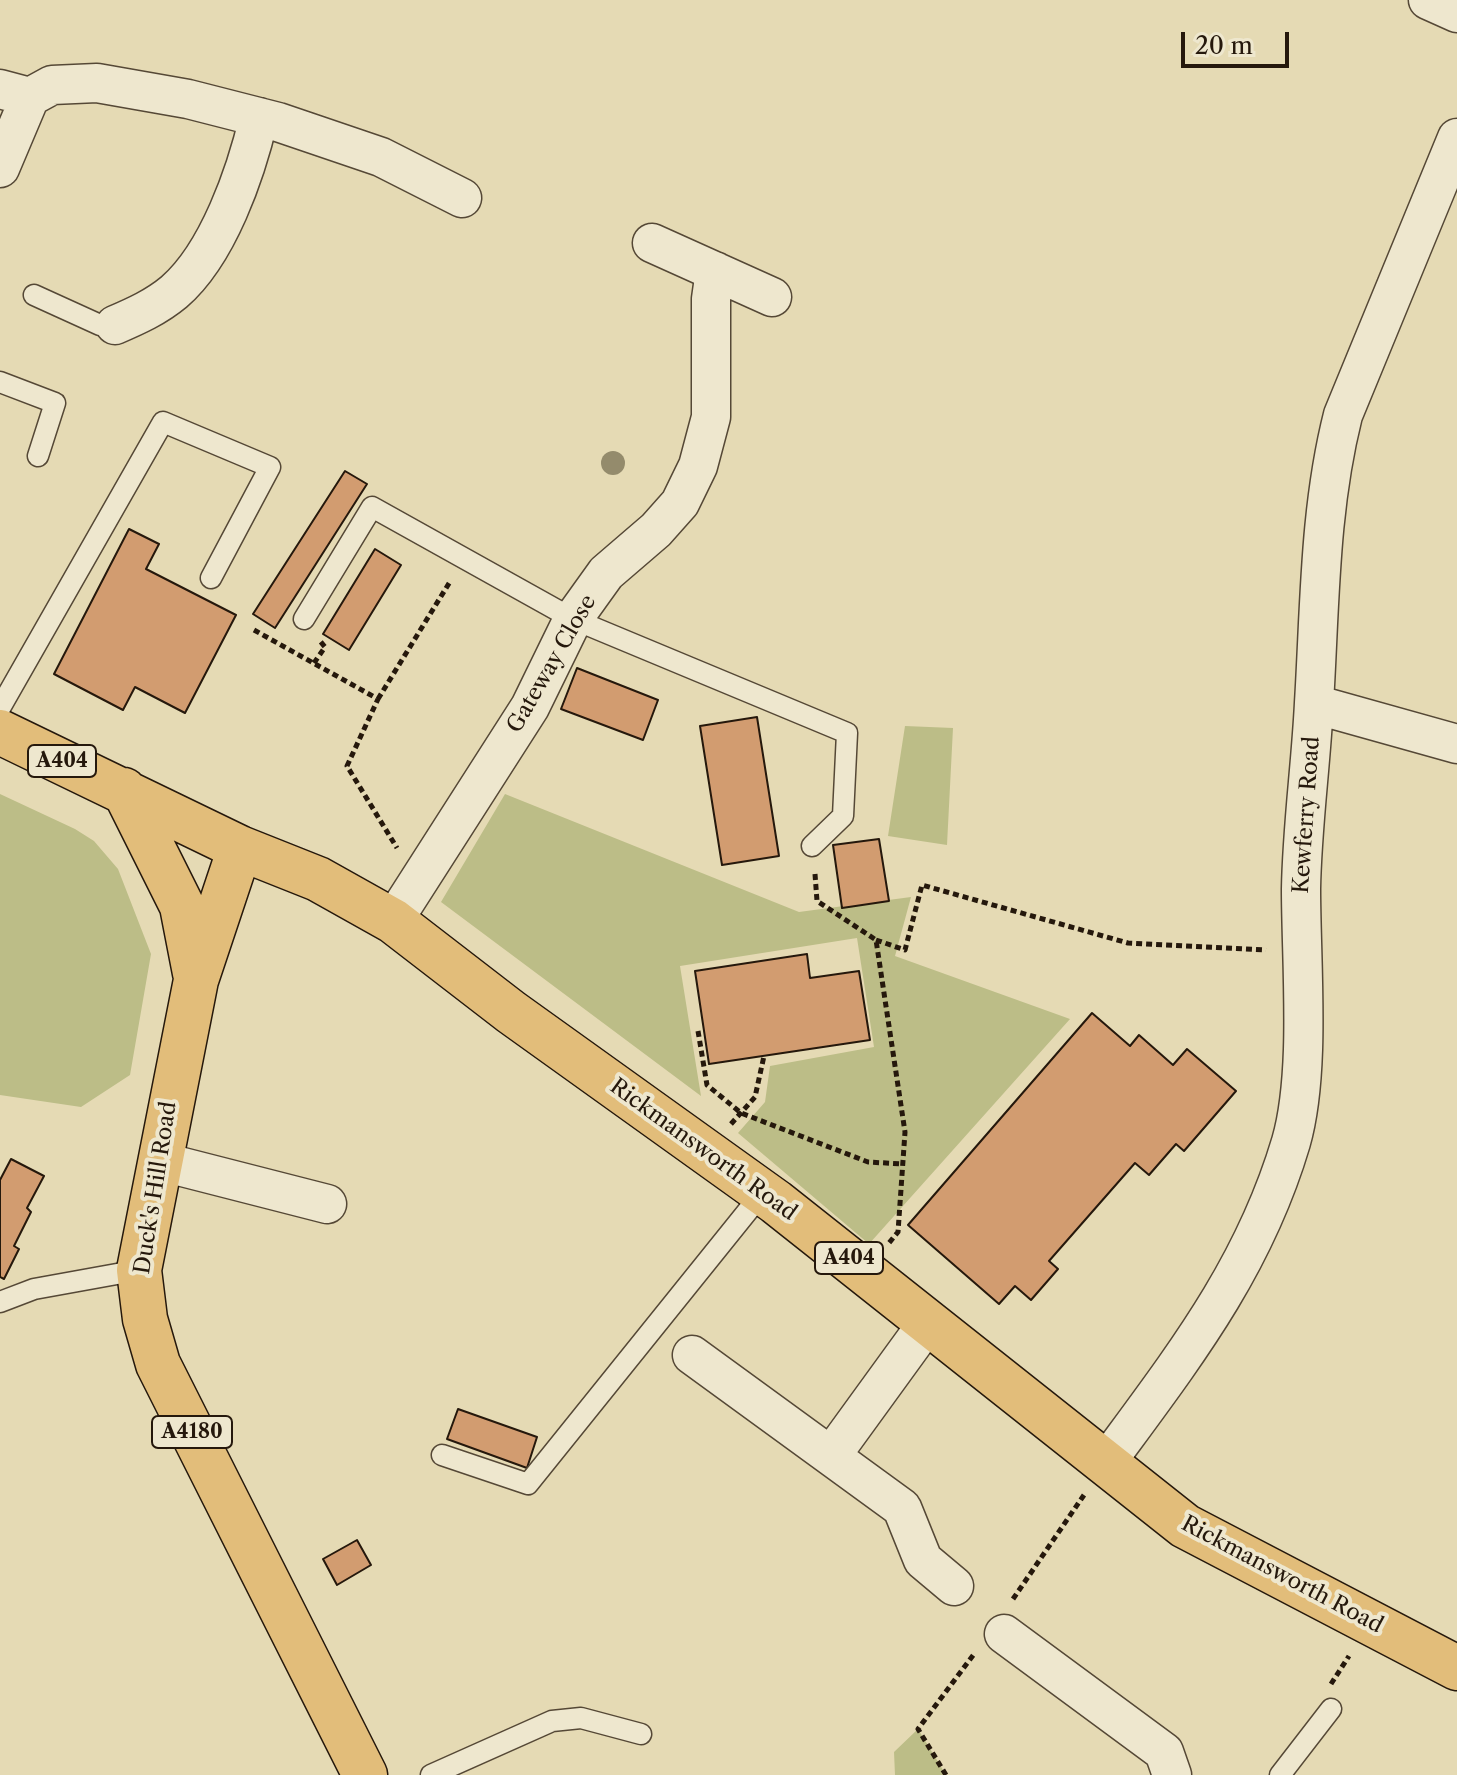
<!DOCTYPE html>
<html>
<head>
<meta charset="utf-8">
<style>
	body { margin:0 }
	#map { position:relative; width:1457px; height:1775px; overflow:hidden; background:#e5dab4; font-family:"Libre Caslon Text",serif }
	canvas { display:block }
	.scale { position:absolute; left:1181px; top:32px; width:108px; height:36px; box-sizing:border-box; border:4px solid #25180c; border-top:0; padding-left:10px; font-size:24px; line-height:28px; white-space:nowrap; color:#25180c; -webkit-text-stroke:6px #eee7ce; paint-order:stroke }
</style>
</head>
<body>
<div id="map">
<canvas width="1457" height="1775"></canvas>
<div class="scale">20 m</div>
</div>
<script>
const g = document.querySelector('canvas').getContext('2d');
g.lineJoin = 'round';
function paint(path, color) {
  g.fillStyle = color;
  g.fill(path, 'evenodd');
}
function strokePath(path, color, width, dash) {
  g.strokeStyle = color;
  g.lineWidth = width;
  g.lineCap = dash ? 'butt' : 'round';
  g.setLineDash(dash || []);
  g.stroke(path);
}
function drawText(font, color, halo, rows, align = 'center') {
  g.font = font + ' "Libre Caslon Text",serif';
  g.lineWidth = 8;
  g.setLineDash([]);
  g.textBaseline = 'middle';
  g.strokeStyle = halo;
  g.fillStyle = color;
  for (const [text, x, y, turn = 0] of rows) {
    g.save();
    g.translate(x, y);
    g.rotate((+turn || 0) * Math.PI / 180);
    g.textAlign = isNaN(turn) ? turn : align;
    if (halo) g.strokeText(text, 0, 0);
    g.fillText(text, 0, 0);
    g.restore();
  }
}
paint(new Path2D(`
	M905 726 953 728 947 845 888 836Z
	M0 794 75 829 94 841 118 869 151 954 130 1075 81 1107 0 1095Z
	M505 794 799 912 911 897 895 956 1070 1019 869 1244 738 1133 765 1102 770 1066 874 1047 857 938 680 966 701 1096 441 902Z
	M918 1729 946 1775H895L894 1752Z`), '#bcbd87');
const building = new Path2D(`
	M345 471 367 484 275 628 253 614Z
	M129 529 159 544 146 569 236 615 185 713 135 687 123 710 54 674Z
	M375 549 401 565 349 650 323 634Z
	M577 668 658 700 643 740 561 709Z
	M757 717 779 856 722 865 700 726Z
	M879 839 889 901 842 908 833 845Z
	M807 954 810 978 859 971 870 1040 709 1064 695 971Z
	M1092 1013 1130 1046 1139 1035 1173 1065 1187 1049 1236 1091 1184 1151 1176 1144 1149 1175 1135 1163 1049 1261 1058 1269 1031 1300 1015 1286 999 1304 908 1225Z
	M11 1159 44 1176 27 1208 31 1212 14 1246 19 1249 4 1279 0 1277V1180Z
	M458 1409 537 1437 527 1468 447 1439Z
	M357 1540 371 1565 337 1585 323 1559Z`);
paint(building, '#d29c70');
strokePath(building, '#25180c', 2);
const service = new Path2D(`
	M34 295 100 325H115
	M0 382 55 403 38 456
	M304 619 372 507 573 619 847 733 843 816 812 846
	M0 708 163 422 270 467 211 578
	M0 1302 34 1289 139 1270
	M442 1455 528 1484 763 1192
	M431 1775 552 1721 581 1718 641 1734
	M1280 1775 1331 1709`);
const minor = new Path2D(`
	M1428 0 1457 13
	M0 89 30 97 52 85 97 83 188 99 278 122 381 157 462 198
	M0 168 30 97
	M652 243 772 297
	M115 325C136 316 156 307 174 292 218 254 246 173 259 117
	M1314 704 1457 744
	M393 921 530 707 573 619 606 573 656 530 680 503 698 466 711 417V299L715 271
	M159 1161 327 1204
	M692 1355 902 1508 923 1560 954 1586
	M831 1456 929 1321
	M1105 1464C1182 1359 1253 1270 1291 1142 1311 1073 1301 963 1301 889 1302 827 1311 765 1314 703 1320 605 1319 510 1343 415L1457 138
	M1004 1634 1164 1752 1172 1775`);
const primary = new Path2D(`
	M0 732 240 848 318 879 393 921 511 1012 776 1202 1185 1526 1457 1668
	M124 790 182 906 195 973
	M240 848 196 980 139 1270 145 1319 158 1364 365 1775`);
strokePath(service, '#554836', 23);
strokePath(minor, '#554836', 41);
strokePath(primary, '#25180c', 47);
strokePath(new Path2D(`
	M254 630 378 699 347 766 397 848
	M314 663 325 647 320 641
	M378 699 451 580
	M815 874 817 901 876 940 905 1132 898 1232 889 1243
	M876 940 905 950 922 885 1128 943 1266 950
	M698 1031 707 1085 741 1113 868 1162 903 1164
	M731 1124 755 1097 764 1056
	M1013 1599 1084 1495
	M1331 1684 1349 1656
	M946 1775 918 1729 974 1654`), '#25180c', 5, [6, 4]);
strokePath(service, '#eee7ce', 20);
strokePath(minor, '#eee7ce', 38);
strokePath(primary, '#e2bd7a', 44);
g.fillStyle = '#948b6c';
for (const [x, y] of [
	[613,463]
]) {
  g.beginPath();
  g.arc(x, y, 12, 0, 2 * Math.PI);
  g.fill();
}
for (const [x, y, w] of [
	[62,761,68],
	[849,1258,68],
	[192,1432,80]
]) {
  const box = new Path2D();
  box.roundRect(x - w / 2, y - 16, w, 32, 6);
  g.fillStyle = '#eee7ce';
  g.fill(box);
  strokePath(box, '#25180c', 2);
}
drawText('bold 20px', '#25180c', null, [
	["A404",62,761],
	["A404",849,1258],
	["A4180",192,1432]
]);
drawText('22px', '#25180c', '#eee7ce', [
	["Gateway Close",552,664,-60],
	["Kewferry Road",1307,815,-86],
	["Rickmansworth Road",703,1150,36],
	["Duck's Hill Road",156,1188,-81],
	["Rickmansworth Road",1282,1575,28]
]);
</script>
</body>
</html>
